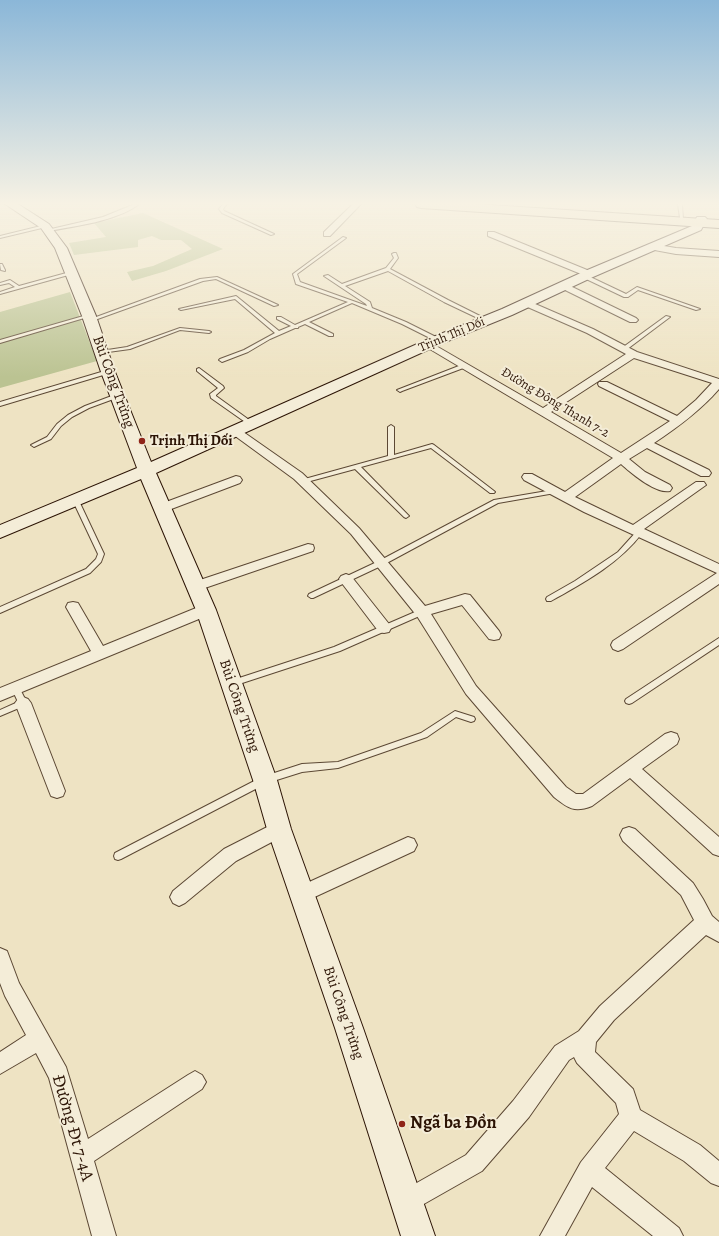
<!DOCTYPE html>
<html>
<head>
<meta charset="utf-8">
<style>
	body { margin:0 }
	canvas { display:block; background:#eee3c3 }
</style>
</head>
<body>
<canvas width="719" height="1236"></canvas>
<script>
const g = document.querySelector('canvas').getContext('2d');
g.lineJoin = 'round';
function paint(path, color) {
  g.fillStyle = color;
  g.fill(path, 'evenodd');
}
function strokePath(path, color, width, dash) {
  g.strokeStyle = color;
  g.lineWidth = width;
  g.lineCap = dash ? 'butt' : 'round';
  g.setLineDash(dash || []);
  g.stroke(path);
}
function drawText(font, color, halo, rows, align = 'center') {
  g.font = font + ' Alegreya,serif';
  g.lineWidth = 4;
  g.setLineDash([]);
  g.textBaseline = 'middle';
  g.strokeStyle = halo;
  g.fillStyle = color;
  for (const [text, x, y, turn = 0] of rows) {
    g.save();
    g.translate(x, y);
    g.rotate((+turn || 0) * Math.PI / 180);
    g.textAlign = isNaN(turn) ? turn : align;
    if (halo) g.strokeText(text, 0, 0);
    g.fillText(text, 0, 0);
    g.restore();
  }
}
paint(new Path2D(`
	M143 213 223 249 166 271 132 281 127 272 153 266 192 249 181 240H161L152 236 138 240V247L74 255 69 243 106 237 94 223Z
	M70 292 97 361 0 388V312Z`), '#bbc392');
const lane = new Path2D(`
	M135 204 138 205C116 221 76 226 49 231L47 230 103 217Z
	M223 204H227L223 209 224 211 274 234 271 235 222 213 219 209Z
	M678 204H682L683 219 680 218Z
	M45 225 47 226 46 227 0 238V236Z
	M343 237 346 238 297 274 300 282 367 306 366 304 324 276 328 275 342 284 386 268 394 258 392 254 394 253H396L398 258 390 269 448 300 488 320 484 321 444 302 388 271 345 286 370 302 372 308 406 322 440 339V341H436L402 324 352 303 309 322 333 334V336H329L305 324 298 327V328H295L270 339 248 352 222 362 219 360 220 359 244 350 275 333 235 299 181 310 179 309 236 296 279 331 291 326 277 319V317H281L295 325 348 302 296 284 293 274Z
	M0 264H2L5 270V271L1 270Z
	M70 272H72V274L0 294V292L15 287 9 283 0 285V283L10 280 19 286Z
	M582 275H586L626 294 637 287 700 309 696 310 638 290 628 297H624L582 277Z
	M217 277 278 305 274 306 216 279 203 281 92 321 88 320 200 279Z
	M87 315 91 316 0 343V340Z
	M666 316 670 317 626 350H622V348Z
	M180 328 209 331 211 332 209 333 180 330 130 349 101 353 99 352 101 351 127 347Z
	M464 364 467 366 466 367 402 391 400 392 397 390Z
	M199 368 223 386 224 388 216 395V396L252 422V424H248L211 398 210 394 218 388 197 371V369Z
	M108 370 110 371V373L0 406V402Z
	M117 394 119 395V397L89 408 72 417 61 426 51 439 36 446 34 447 31 445 47 437 57 424 68 415 85 406Z
	M391 425 394 427V455L432 444 434 445 494 491 495 492 494 493H490L431 448 361 467 408 515 409 516 406 518 404 517 355 469 303 483 300 481 301 480 388 456V427Z
	M553 490 556 492 555 493 498 503 383 565 313 598H311L308 596 309 594 379 561 494 500Z
	M76 499 79 501 104 554 101 562 90 573 0 613V607L86 569 96 559 98 554 73 501Z
	M637 531H641L642 533C620 563 583 583 551 601H547L546 599 547 597 575 581 618 552Z
	M422 609 425 612 424 614 340 651 233 686 230 685 229 683 230 681 334 647Z
	M719 638V645L632 703 629 704 626 703 625 701 626 699Z
	M16 686 19 687 27 703 26 705 0 716V710L18 702 12 689 13 687Z
	M455 711 474 717 475 719 474 721 471 722 456 717 427 737 338 768 302 772 267 783 121 859 118 860 115 859 114 856 115 853 262 777 302 764 338 762 421 733Z`);
const street = new Path2D(`
	M353 204H361L330 236H324V232Z
	M488 232H494L592 272 593 274 589 277 586 276 488 236Z
	M652 244 676 248 719 251V257L676 254 649 249 648 247 649 245Z
	M564 283 636 318 638 320 636 322H630L561 288 560 286 561 284Z
	M526 300 593 329 637 352 719 379V389C701 410 678 427 654 443L709 470 711 473 709 476H701L647 448 629 459 645 472 670 485 672 488 670 491C656 494 631 473 621 464L575 497 633 525 696 482H704L706 485 644 529 719 564V584L623 649 618 651 613 649 611 645 613 641 717 573 584 512 524 480 522 477 524 474H532L565 492 613 458 423 345 425 343H431L543 408 626 354 587 333 523 305 521 303ZM634 358 712 383 696 400 677 416 607 382H599L598 384 599 386 670 421 621 453 551 412Z
	M235 428 239 429 302 473 359 528 425 606 465 594 470 595 499 631 501 635 499 639 494 640 489 639 462 605 431 614 476 686 566 787 576 794H583L665 734 671 732 677 734 679 739 677 744 642 769 719 837V856L713 854 630 778 592 806C574 813 568 808 554 797L466 694 417 616 351 534 294 479 231 433 229 431Z
	M236 476 240 477 242 480 240 483 166 511H158L156 508 158 505Z
	M308 544 313 545 314 548 313 551 196 591 191 589 189 586 191 583Z
	M346 574 351 576 389 624 391 628 389 632 384 633 379 632 341 582 339 579 341 576Z
	M73 602 78 603 103 646 201 606 206 605 211 606 213 610 211 614 0 701V688L91 651 66 607 68 603Z
	M23 697 28 699 31 703 65 791 63 796 57 798 51 796 49 791 15 703 18 699Z
	M279 821 285 823 288 829 285 835 236 861 185 903 179 906 173 903 170 897 173 891 224 849Z
	M629 827 635 829 693 883 703 899 712 916 719 922V942L706 935 614 1020 596 1042 595 1052 633 1089 640 1110 700 1145 719 1161V1186L711 1183 684 1161 634 1131 605 1168 679 1228 683 1236H653L592 1187 565 1236H540L581 1162 619 1114 616 1103 577 1063 574 1057 569 1060 529 1117 482 1171 415 1209 407 1212 399 1209 396 1201 399 1193 466 1155 513 1101 555 1046 579 1031 600 1006 694 920 681 895 623 841 620 835 623 829Z
	M408 837 414 839 417 845 414 851 308 900 302 903 296 900 293 894 296 888Z
	M0 948 7 951 19 983 66 1067 88 1139 188 1075 195 1071 202 1075 206 1082 202 1089 94 1161 116 1236H92L49 1078 36 1053 0 1074V1052L26 1035 5 996 0 983Z`);
const secondary = new Path2D(`
	M5 204H18L49 224 67 248 96 316 115 372 151 462 433 337 502 309 585 271 692 226 697 217H705L707 219 701 230 593 277 512 315 443 343 156 473 216 610 277 780 291 829 363 1028 435 1236H401L335 1028 267 829 253 780 196 610 141 479 0 538V525L137 468 101 372 82 316 55 248 41 228Z`);
const primary = new Path2D(`
	M415 204H475L719 220V228L421 208 417 207Z`);
strokePath(lane, '#5c4834', 2);
strokePath(street, '#5c4834', 2);
strokePath(secondary, '#2c1405', 2);
strokePath(primary, '#2c1405', 2);
paint(lane, '#f4edd8');
paint(street, '#f4edd8');
paint(secondary, '#f4edd8');
paint(primary, '#eee3c3');
const sky = g.createLinearGradient(0, 0, 0, 377);
sky.addColorStop(0, '#8bb7d8');
sky.addColorStop(0.54, '#f7f2e4');
sky.addColorStop(1, '#f7f2e400');
g.fillStyle = sky;
g.fillRect(0, 0, 719, 377);
for (const [x, y, r, color] of [
	[142,441,4,"#8f2418"],
	[402,1124,4,"#8f2418"]
]) {
  const dot = new Path2D();
  dot.arc(x, y, r, 0, 2 * Math.PI);
  g.fillStyle = color;
  g.fill(dot);
  strokePath(dot, '#f4edd8', 1.5);
}
drawText('13px', '#2c1405', '#f4edd8', [
	["Trịnh Thị Dối",452,335,-23],
	["Đường Đông Thạnh 7-2",555,403,31]
]);
drawText('15px', '#2c1405', '#f4edd8', [
	["Bùi Công Trừng",113,382,70],
	["Bùi Công Trừng",239,706,71],
	["Bùi Công Trừng",343,1013,71]
]);
drawText('bold 15px', '#2c1405', '#f4edd8', [
	["Trịnh Thị Dối",150,441]
], 'left');
drawText('bold 18px', '#2c1405', '#f4edd8', [
	["Ngã ba Đồn",410,1124]
], 'left');
drawText('18px', '#2c1405', '#f4edd8', [
	["Đường Đt 7-4A",72,1128,74]
]);
</script>
</body>
</html>
